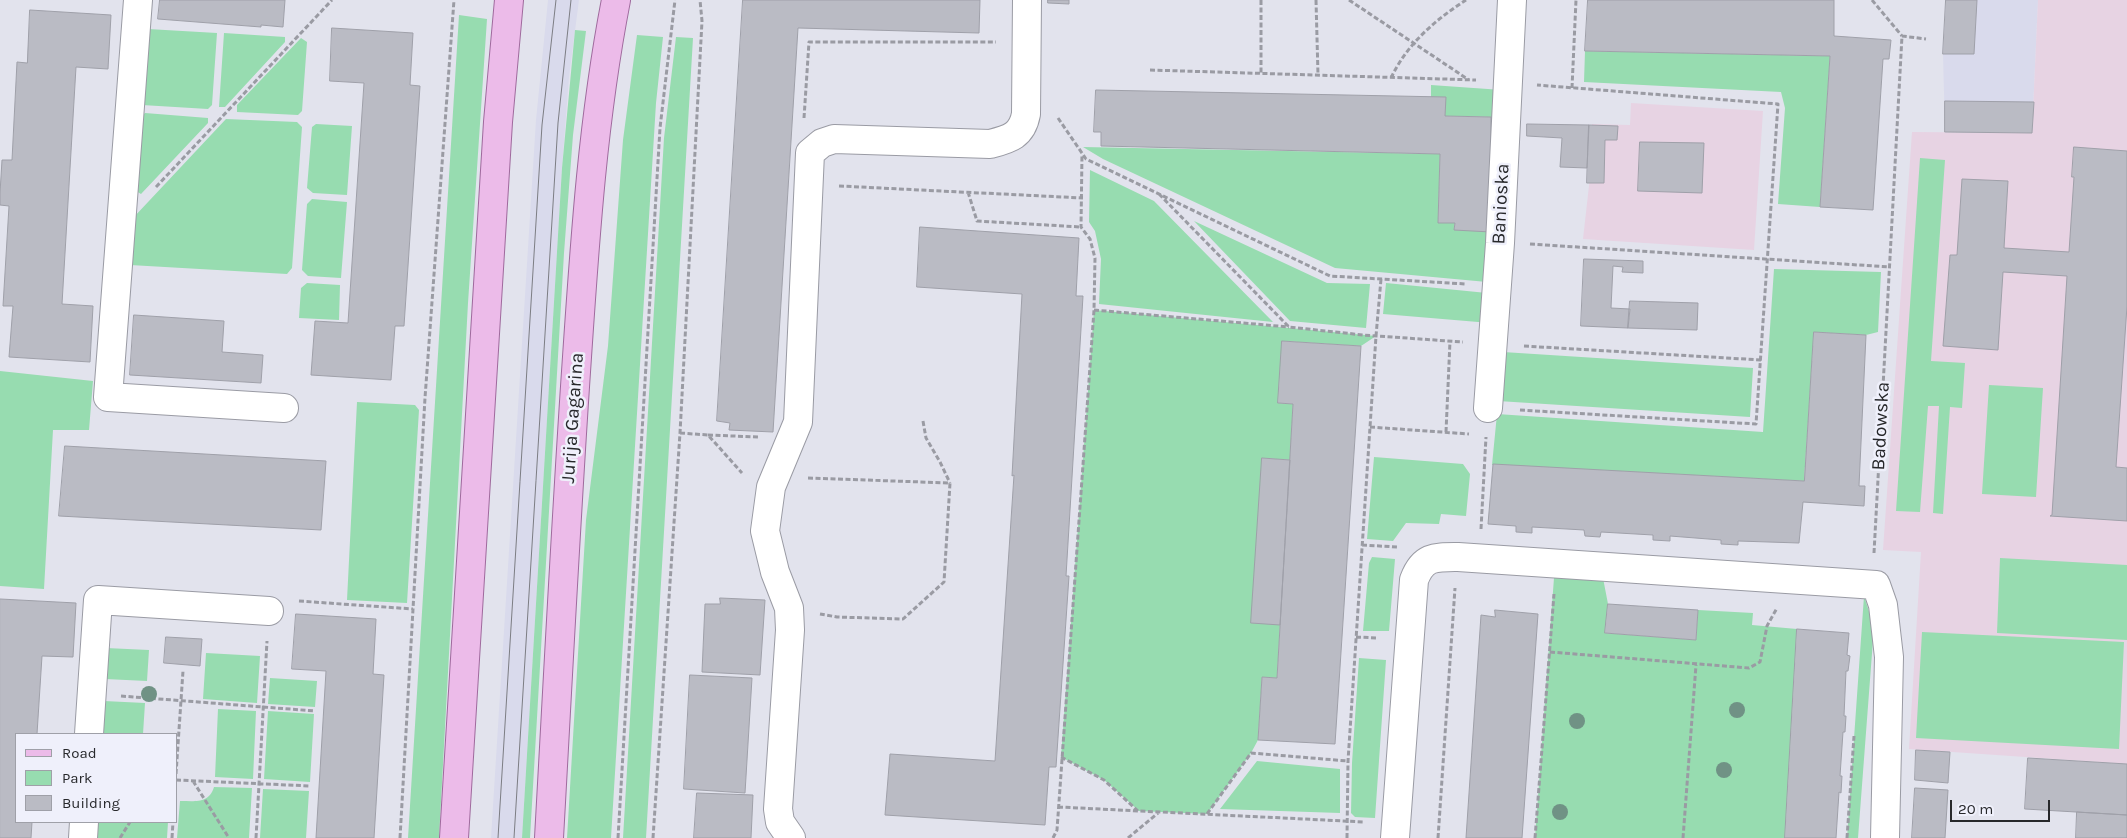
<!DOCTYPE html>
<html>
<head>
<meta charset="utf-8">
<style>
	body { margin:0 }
	#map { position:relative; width:2127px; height:838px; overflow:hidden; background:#e2e3ed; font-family:Karla,sans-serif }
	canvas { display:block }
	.legend { position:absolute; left:15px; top:733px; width:162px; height:90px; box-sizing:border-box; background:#eff0fb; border:1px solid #9fa0a8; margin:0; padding:6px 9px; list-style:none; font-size:15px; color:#27282b }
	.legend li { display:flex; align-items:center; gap:10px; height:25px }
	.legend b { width:25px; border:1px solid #9fa0a8 }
	.scale { position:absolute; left:1950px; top:800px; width:100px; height:22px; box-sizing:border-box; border:2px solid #27282b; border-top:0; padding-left:6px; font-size:15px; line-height:18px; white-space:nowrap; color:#27282b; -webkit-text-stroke:4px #eff0fb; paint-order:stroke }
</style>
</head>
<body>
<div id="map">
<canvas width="2127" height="838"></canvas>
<ul class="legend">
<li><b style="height:6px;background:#ecbbe9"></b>Road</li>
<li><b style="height:14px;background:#97dcb0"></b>Park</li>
<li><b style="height:14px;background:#babbc4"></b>Building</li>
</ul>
<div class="scale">20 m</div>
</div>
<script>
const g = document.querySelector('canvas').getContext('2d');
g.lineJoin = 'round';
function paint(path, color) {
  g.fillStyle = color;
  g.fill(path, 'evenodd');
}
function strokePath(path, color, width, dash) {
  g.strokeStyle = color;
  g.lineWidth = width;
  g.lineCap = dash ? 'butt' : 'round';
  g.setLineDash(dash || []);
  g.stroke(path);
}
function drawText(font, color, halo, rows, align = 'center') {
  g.font = font + ' Karla,sans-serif';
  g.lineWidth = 5;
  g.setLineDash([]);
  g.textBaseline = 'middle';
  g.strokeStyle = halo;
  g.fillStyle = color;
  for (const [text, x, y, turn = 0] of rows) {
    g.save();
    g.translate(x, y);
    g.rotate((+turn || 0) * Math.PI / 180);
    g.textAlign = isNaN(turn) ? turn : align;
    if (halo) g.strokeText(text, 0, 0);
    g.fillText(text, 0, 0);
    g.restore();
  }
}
paint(new Path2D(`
	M548 0H579L569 77 562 168 522 838H491L536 120Z
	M1946 0H2038L2032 133 1945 132 1943 54Z`), '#d9daec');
paint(new Path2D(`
	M2038 0H2127V764L1909 749 1921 552 1883 550 1912 132 2032 133Z
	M1631 103 1763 111 1754 250 1583 239 1591 168 1592 124 1630 125Z`), '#e7d3e3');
paint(new Path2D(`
	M459 15 487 19 468 303 439 838H408Z
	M148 29 217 33 212 105 208 109 142 105Z
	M575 30 586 31 573 135 564 253 530 838H522L562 168Z
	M224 33 285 37V42L225 107H219Z
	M637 35 663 37 656 103 611 838H567L586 520 608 346 623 140Z
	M676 37 693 38 646 838H623L664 138Z
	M301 38 307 42 302 111 298 115 237 112V105Z
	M1585 51 1830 56 1820 207 1778 204 1785 108 1781 92 1584 82Z
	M1431 85 1502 90 1487 282 1335 268 1103 159 1083 147 1440 154 1438 223H1455L1454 230 1490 151 1491 117 1445 116 1431 97Z
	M145 113 208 118V123L141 194 136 191 141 117Z
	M226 119 297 122 302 127 292 268 287 274 130 265 133 218Z
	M316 124 352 126 347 195 313 193 307 188 312 127Z
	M1920 158 1945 160 1931 361 1965 363 1962 408 1950 407 1943 514 1933 513 1939 406H1928L1920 512 1896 511Z
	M1090 170 1154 201 1273 322 1099 304 1101 259 1095 231 1089 222Z
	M312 199 347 202 341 278 308 276 302 270 307 204Z
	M1194 221 1327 283 1370 284 1366 328 1290 321Z
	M1774 269 1881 272 1878 332 1866 335 1814 332 1804 481 1492 465 1497 414 1763 432Z
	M307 283 340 285 339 320 299 318 301 288Z
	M1386 283 1487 293 1490 323 1383 314Z
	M1094 310 1376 336 1361 346 1283 341 1278 403 1293 404 1290 460 1262 458 1280 625 1277 678 1262 677 1258 740 1251 753 1207 814 1139 811 1104 780 1061 757Z
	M1503 352 1753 368 1750 417 1498 401Z
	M0 371 93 381 89 430H53L44 589 0 586Z
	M1989 385 2043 388 2036 497 1982 494Z
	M357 402 415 405 419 410 407 603 347 600Z
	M1374 457 1463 464 1470 474 1466 516 1441 514 1439 524 1406 523 1393 541 1367 539Z
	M1372 557 1395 559 1389 631H1363L1369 563Z
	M2000 558 2127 565V640L1997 633Z
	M1555 564 1603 578 1608 604 1605 633 1696 640 1698 610 1753 613 1752 625 1797 629 1785 838H1535Z
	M1864 596 1874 627 1858 838H1847Z
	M1922 632 2124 642 2119 749 1916 738Z
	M106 648 149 650 147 681 105 679Z
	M206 653 260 656 257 703 203 699Z
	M1359 658 1386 660 1375 818 1355 817 1351 813 1352 763Z
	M270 678 317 681 315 707 268 704Z
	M104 701 145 703 143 734H102Z
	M218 709 256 711 253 779 215 777Z
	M268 711 314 714 310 782 264 779Z
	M1257 761 1340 769V813L1220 809Z
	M214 787 252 788 249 838H177L180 801C195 801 209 804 214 787Z
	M263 789 309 791 306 838H260Z
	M97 822H168L167 838H96Z`), '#97dcb0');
const building = new Path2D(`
	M160 0H285L283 27 261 25V27L158 19Z
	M743 0H980L979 33 798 28 773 432 729 430 730 423 717 421Z
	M1048 0H1069V4L1048 3Z
	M1588 0H1834V36L1891 40 1889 59H1883L1873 210 1820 207 1830 56 1585 51Z
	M1946 0H1977L1974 54H1943Z
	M30 10 111 15 108 69 76 67 62 304 93 306 90 362 9 357 13 306H3L9 206 0 205V193L2 160H12L17 62 27 63Z
	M332 28 413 33 410 85 420 86 404 326H395L391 380 311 375 315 321 348 323 364 83 330 81Z
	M1096 90 1446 97 1445 116 1491 117V232L1454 230 1455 223H1438L1440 154 1101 146V132H1094Z
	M1945 101 2034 102 2032 133 1945 132Z
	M1527 124 1589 125 1587 168 1560 167 1562 138 1527 136Z
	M1589 125 1618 126 1617 140H1605L1604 183H1587Z
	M1640 142 1704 143 1702 193 1638 191Z
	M2074 147 2127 151V306L2116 467 2127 468V521L2050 516 2052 515 2067 276 2003 272 1998 350 1943 346 1950 255H1957L1962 179 2008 181 2004 248 2069 252 2074 177H2072Z
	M920 227 1079 238 1076 296H1083L1066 576H1069L1056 767H1049L1045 825 885 815 890 754 995 761 1014 475 1012 476 1022 294 917 287Z
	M1584 259 1643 261V273L1622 272 1623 267 1613 266 1611 308 1630 309 1628 328 1581 326Z
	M1630 301 1698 303 1697 330 1628 328Z
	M134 315 224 321 222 352 263 355 261 383 130 375Z
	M1814 332 1866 335 1859 486H1865L1864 506 1803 502 1799 543 1738 541V545L1721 544V540L1670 536V541L1653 540V535L1601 532 1600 537 1585 536 1584 530 1532 527V533L1516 532V526L1488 524 1493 464 1804 481Z
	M1282 341 1361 346 1335 744 1258 740 1262 677 1277 678 1293 404 1278 403Z
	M65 446 326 461 321 530 59 516Z
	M1262 458 1290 460 1280 625 1251 623Z
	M720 598 765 600 760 675 702 672 705 604H720Z
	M0 599 76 603 73 657 42 656 37 734H16V822H32L31 838H0Z
	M1608 604 1698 610 1696 640 1605 633Z
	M1495 610 1538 614 1522 838H1466L1481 615 1495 617Z
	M296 614 376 619 373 674 384 675 374 838H316L326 671 292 669Z
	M1797 629 1849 633 1847 655 1850 656 1848 671H1846L1844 716H1846L1845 732H1843L1840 776H1842L1841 793 1839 792 1836 838H1785Z
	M166 637 202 639 200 666 164 663Z
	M690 675 752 678 745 793 684 789Z
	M1916 750 1950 752 1948 783 1915 780Z
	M2028 758 2127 764V815L2025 809Z
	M1915 788 1948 790 1945 838H1912Z
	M697 793 753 795 751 838H694Z
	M2077 812 2127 815V838H2076Z`);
paint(building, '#babbc4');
strokePath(building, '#9fa0a9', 1);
const minor = new Path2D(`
	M138 0 108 397 284 408
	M1488 408 1500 243 1512 0
	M89 734 98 600 269 611
	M83 838 84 822
	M791 838 780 822 778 809 790 630 789 608 775 572 765 531 771 487 798 422 810 153 822 143 834 139 990 144C1009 139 1022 136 1026 114L1027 0
	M1395 838 1414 580C1423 556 1435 557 1458 557L1876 585 1883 605 1889 657 1885 838`);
const major = new Path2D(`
	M454 838 498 122 509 0
	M549 838C558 678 566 517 577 357 585 238 593 118 616 0`);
strokePath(minor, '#9a9ba4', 30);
strokePath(major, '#9f6a9d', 30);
strokePath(new Path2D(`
	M1261 0V74
	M1316 0 1318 75
	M1349 0 1469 80
	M1872 0 1902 36
	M1150 70 1476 80
	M1391 78C1407 44 1435 20 1466 0
	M1572 88 1576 0
	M804 118 809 42H996
	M1058 118 1086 159 1330 276 1466 284
	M839 186 1083 198
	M156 187 332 0
	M968 192 977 221 1081 227
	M1159 194 1289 327 1363 335 1463 342
	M1530 244 1890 267
	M1094 310 1289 327
	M1524 346 1761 360
	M1520 410 1756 424 1778 104 1537 85
	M923 421 926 438 940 462 950 483
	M1370 427 1469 434
	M1446 432 1450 341
	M680 433 708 435 742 473
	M708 435 758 437
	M808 478 950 483 944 582 903 619 837 617 820 614
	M1481 529 1486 437
	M1362 545 1397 547
	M1874 553 1902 36 1926 39
	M299 601 413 609
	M1356 637 1378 638
	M1550 652 1749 668 1760 662 1767 626 1777 608
	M121 696 315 711
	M1061 757 1104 780 1138 811
	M176 774 183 671
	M176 780 310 786
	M193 781 229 838
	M1058 807 1365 822
	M1207 814 1251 753 1348 761
	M120 838 130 822
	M172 838 173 822
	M256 838 267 641
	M400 838 425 398 454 0
	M618 838 660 128 675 0
	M653 838 680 433 702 21 700 0
	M1053 838 1057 830 1094 310 1095 258 1090 239 1081 227 1082 154
	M1128 838 1158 813
	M1347 838 1348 761 1376 336 1381 279
	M1438 838 1455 588
	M1535 838 1554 594
	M1683 838 1696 665
	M1847 838 1854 736`), '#9a9ba3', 3, [5, 2.5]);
strokePath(minor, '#fff', 28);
strokePath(major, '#ecbbe9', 28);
strokePath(new Path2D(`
	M498 838 542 125 556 0
	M514 838 558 123 571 0`), '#7c7d83', 1);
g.fillStyle = '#709285';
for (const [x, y] of [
	[149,694],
	[1737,710],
	[1577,721],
	[1724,770],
	[1560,812]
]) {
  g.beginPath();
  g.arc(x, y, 8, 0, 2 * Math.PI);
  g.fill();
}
drawText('19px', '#27282b', '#eff0fb', [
	["Banioska",1501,204,-87],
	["Jurija Gagarina",573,418,-86],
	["Badowska",1881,426,-87]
]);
</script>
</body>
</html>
